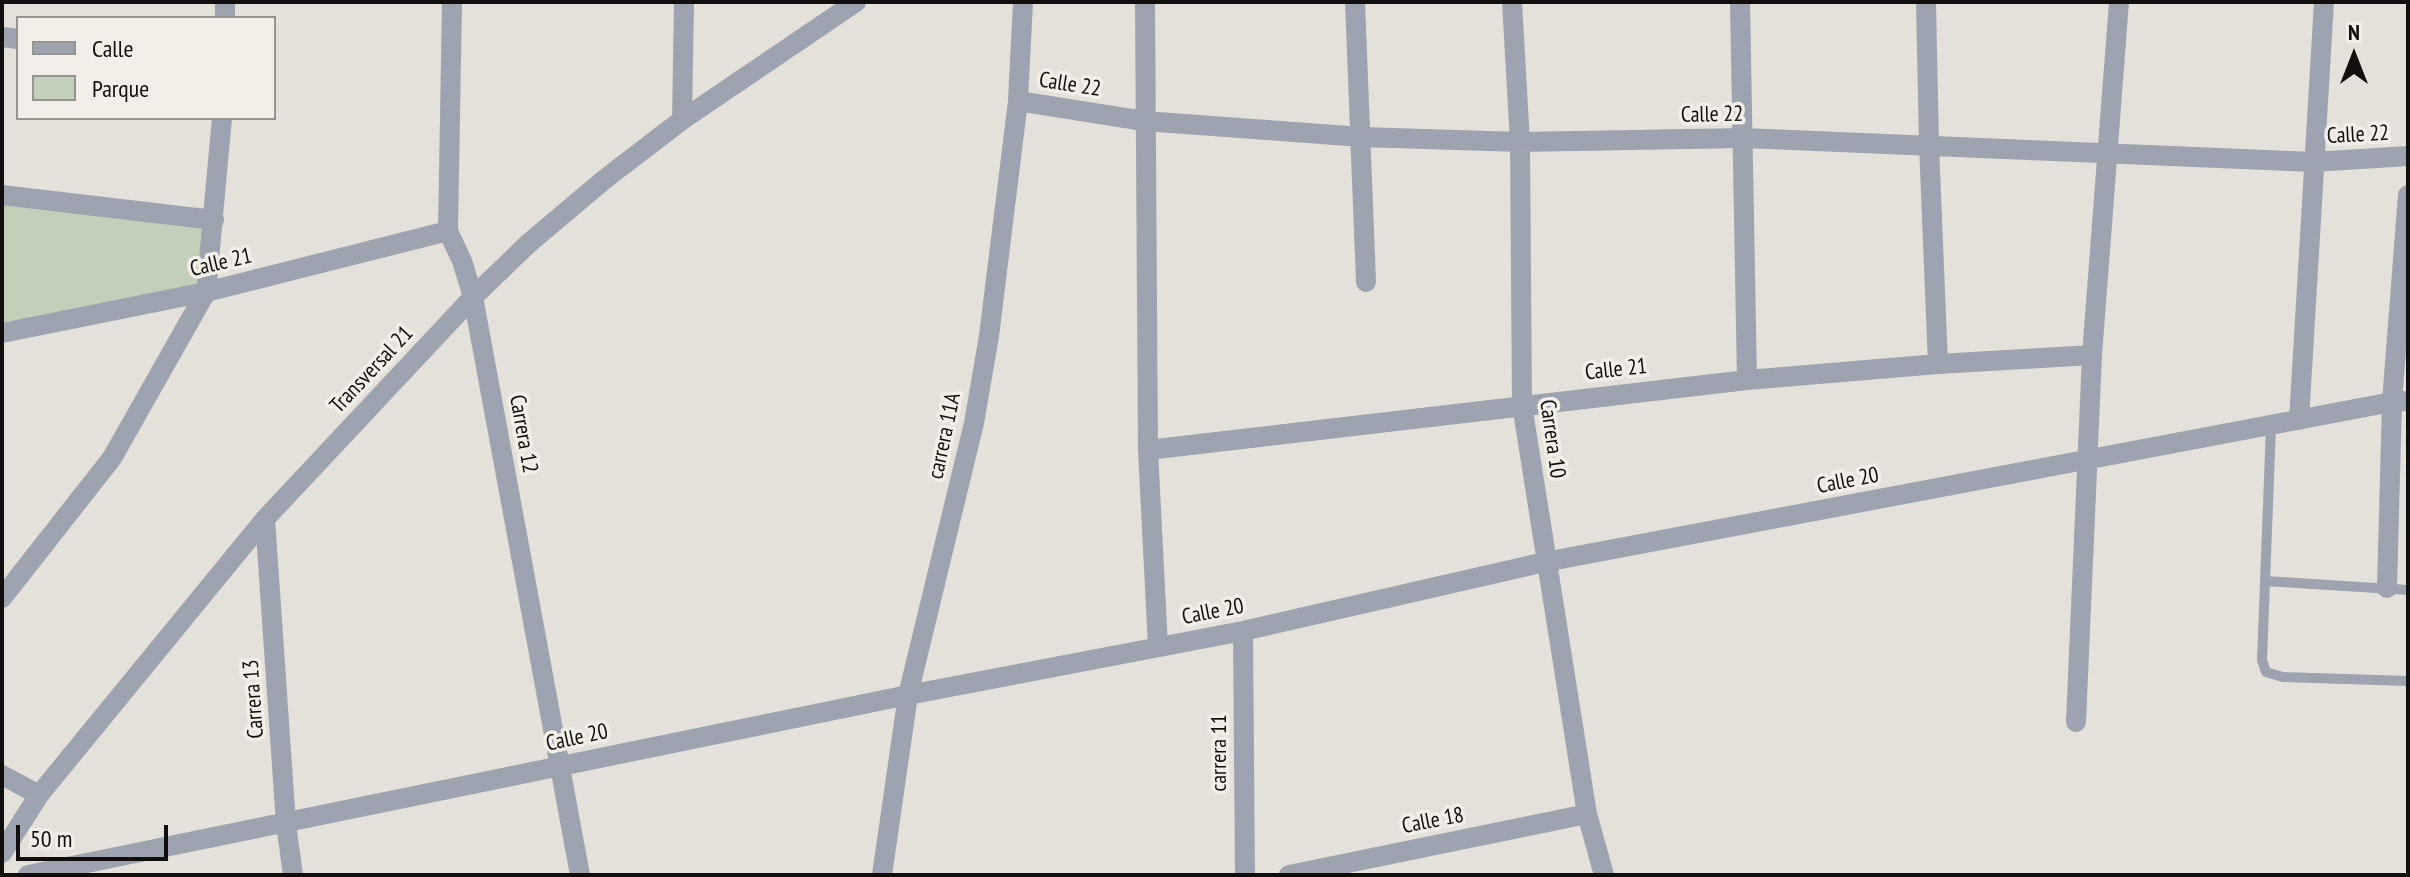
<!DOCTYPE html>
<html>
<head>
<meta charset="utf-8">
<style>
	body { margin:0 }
	#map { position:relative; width:2410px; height:877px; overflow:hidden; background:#e4e1da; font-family:"PT Sans Narrow",sans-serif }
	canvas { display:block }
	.frame { position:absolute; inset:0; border:4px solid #100f0d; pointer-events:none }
	.legend { position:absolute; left:16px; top:16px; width:260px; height:104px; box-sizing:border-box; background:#f1efe7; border:2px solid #979590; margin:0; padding:10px 14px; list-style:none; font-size:24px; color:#100f0d }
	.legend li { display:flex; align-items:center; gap:16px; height:40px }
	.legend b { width:40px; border:2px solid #979590 }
	.north { position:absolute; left:2314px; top:16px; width:80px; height:80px; -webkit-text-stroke:6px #f1efe7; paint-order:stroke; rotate:0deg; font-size:22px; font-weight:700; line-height:32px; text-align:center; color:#100f0d }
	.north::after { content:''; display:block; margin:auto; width:28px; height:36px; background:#100f0d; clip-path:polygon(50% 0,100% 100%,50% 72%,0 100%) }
	.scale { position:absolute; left:16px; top:825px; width:152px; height:36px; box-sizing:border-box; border:4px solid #100f0d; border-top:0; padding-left:10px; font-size:24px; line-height:28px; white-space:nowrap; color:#100f0d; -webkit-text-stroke:6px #f1efe7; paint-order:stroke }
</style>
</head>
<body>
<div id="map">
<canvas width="2410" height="877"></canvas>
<div class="frame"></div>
<ul class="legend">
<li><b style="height:10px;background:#9da4b0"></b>Calle</li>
<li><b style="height:22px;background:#c2d0ba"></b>Parque</li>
</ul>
<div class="north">N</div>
<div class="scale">50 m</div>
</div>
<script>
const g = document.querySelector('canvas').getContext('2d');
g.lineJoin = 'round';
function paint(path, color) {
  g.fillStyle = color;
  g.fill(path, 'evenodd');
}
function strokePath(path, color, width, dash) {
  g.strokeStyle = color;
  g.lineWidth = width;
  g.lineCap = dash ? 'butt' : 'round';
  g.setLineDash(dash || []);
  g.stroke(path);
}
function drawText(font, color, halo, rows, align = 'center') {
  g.font = font + ' "PT Sans Narrow",sans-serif';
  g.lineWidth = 7;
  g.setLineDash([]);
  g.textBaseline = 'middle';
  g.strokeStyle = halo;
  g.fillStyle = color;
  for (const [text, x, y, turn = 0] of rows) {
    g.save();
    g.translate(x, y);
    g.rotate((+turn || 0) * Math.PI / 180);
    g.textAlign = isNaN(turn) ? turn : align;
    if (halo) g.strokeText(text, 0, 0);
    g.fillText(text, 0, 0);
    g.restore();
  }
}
paint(new Path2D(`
	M2 201 210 224 203 287 2 328Z`), '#c2d0ba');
strokePath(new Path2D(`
	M2271 427 2262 660 2266 672 2283 677 2408 681
	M2265 581 2408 590`), '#9da4b0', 10);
strokePath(new Path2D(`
	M225 2V18
	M452 2 448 231 462 261 473 297 580 875
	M1145 2 1148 450 1158 647
	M1355 2 1366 282
	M1512 2 1520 142 1522 405 1587 814 1604 875
	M1740 2 1747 380
	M1926 2 1929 145 1938 364
	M2 37 18 39
	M1018 101 1144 121 1362 137 1520 142 1744 138 2313 162 2408 156
	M682 120 684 2
	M2 195 214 220
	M2 333 206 292 448 231
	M2299 420 2324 2
	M1148 450 1747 380 1938 364 2092 355
	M265 519 286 824 293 875
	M2387 588 2392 402 2408 195
	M2 598 112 458 206 292 222 118
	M1243 631 1245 875
	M2076 722 2092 355 2119 2
	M2 775 39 795
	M2 853 39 795 265 519 473 297 529 243 605 179 682 120 856 2
	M28 875 908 695 1243 631 1545 562 2392 402 2408 401
	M882 875 908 695 974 423 989 336 1018 101 1023 2
	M1289 875 1587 814`), '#9da4b0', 20);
drawText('22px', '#100f0d', '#f1efe7', [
	["Calle 22",1070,85,9],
	["Calle 22",1712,115,-1],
	["Calle 22",2358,135,-3],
	["Calle 21",221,263,-13],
	["Transversal 21",372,370,-47],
	["Calle 21",1616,370,-6],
	["Carrera 12",523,434,80],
	["carrera 11A",945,436,-78],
	["Carrera 10",1552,439,82],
	["Calle 20",1848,481,-11],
	["Calle 20",1213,612,-11],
	["Carrera 13",254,699,-94],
	["Calle 20",577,738,-12],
	["carrera 11",1220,753,-90],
	["Calle 18",1433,821,-11]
]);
</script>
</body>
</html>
